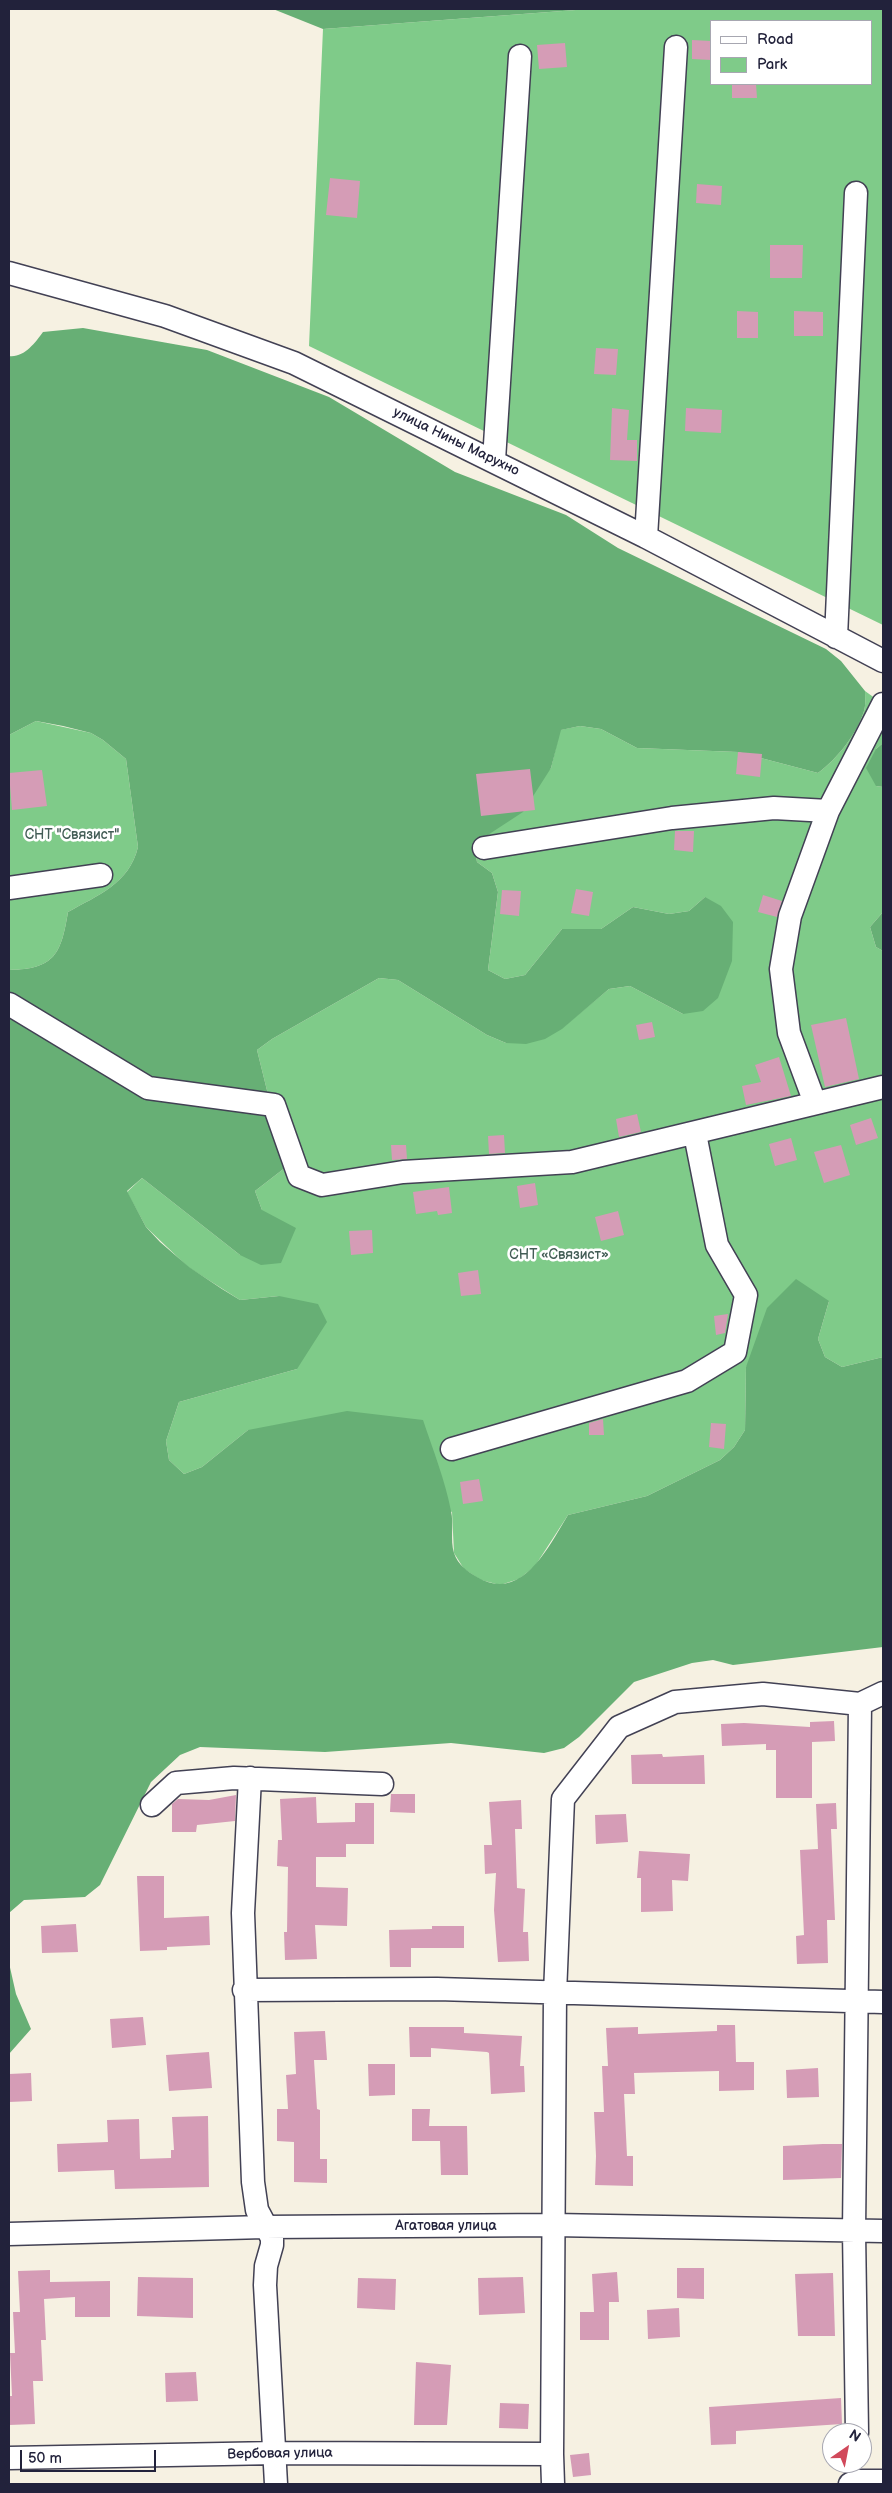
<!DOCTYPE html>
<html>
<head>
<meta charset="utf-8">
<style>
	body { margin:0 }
	#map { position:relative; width:892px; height:2493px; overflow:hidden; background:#f6f1e2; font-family:"Balsamiq Sans",sans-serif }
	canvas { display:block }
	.frame { position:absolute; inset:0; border:10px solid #22223b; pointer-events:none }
	.legend { position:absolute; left:710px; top:20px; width:162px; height:65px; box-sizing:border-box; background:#fff; border:1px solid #a7a7b1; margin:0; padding:6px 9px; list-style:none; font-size:15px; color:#22223b }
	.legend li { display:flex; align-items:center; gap:10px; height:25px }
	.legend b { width:25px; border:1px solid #a7a7b1 }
	.north { position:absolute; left:822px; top:2423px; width:50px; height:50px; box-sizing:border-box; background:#fff; border:1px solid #a7a7b1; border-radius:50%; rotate:33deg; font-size:14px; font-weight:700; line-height:20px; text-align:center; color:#22223b }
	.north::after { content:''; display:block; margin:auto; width:18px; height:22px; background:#d1495b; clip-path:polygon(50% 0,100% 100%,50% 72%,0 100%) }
	.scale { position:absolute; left:20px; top:2450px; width:136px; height:22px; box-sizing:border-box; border:2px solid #22223b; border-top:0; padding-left:6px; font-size:15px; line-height:18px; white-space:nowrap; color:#22223b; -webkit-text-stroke:4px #fff; paint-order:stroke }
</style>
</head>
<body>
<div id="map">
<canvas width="892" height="2493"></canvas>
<div class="frame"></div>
<ul class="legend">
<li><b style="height:6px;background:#fff"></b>Road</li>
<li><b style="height:14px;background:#7fcb89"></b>Park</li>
</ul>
<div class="north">N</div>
<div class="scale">50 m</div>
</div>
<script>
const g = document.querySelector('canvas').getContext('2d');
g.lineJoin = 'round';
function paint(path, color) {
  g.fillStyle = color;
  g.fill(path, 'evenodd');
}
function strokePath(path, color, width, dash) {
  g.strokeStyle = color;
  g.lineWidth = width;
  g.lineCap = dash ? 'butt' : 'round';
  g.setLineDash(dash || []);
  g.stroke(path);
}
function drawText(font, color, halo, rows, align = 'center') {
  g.font = font + ' "Balsamiq Sans",sans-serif';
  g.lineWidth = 5;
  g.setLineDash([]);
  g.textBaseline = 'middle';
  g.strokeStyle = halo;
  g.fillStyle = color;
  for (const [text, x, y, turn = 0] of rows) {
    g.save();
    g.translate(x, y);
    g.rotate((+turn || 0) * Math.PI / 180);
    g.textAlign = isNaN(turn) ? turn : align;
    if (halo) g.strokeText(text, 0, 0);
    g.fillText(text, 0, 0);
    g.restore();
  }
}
paint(new Path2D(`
	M589 9H883V625L309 346 323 29ZM711 21H871V84H711Z
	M865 691 883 704V743L876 749V786L883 787V912L870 927 876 947 883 951V1357L842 1367 825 1357 818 1339 829 1301 746 1367 745 1430 734 1447 720 1460 647 1496 568 1515 535 1566 519 1579 500 1585 481 1580 464 1569 454 1553 452 1512 248 1430 202 1467 184 1474 169 1460 166 1441 179 1402 297 1369 279 1296 240 1300 188 1267 146 1227 127 1192 142 1178 240 1255 262 1210 255 1191 286 1167 257 1050 272 1039 379 978 398 980 487 1035 506 1043 562 1028 609 989 630 986 683 1014 705 897 689 911 669 914 633 907 601 929H562L525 975 505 979 488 970 498 892 492 873 477 862 474 844 551 768 560 730 580 726 601 729 637 748 738 752 818 773C837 759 857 734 864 711 866 705 865 697 865 691Z
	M36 721 91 733 103 740 126 759 138 847C129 884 98 895 68 912 61 954 55 969 9 970V735Z`), '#7fcb89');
paint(new Path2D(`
	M273 9H589L323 29Z
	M83 328 207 350 329 397 455 472 566 515 618 548 826 649 841 661 865 691C865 697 866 705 864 711 857 734 837 759 818 773L738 752 637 748 601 729 580 726 561 730 551 768 523 812 474 844 477 862 492 873 498 892 488 970 505 979 525 975 562 929H601L633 907 669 914 689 911 705 897 721 906 733 922 732 961 718 998 703 1011 683 1014 630 986 609 989 562 1029 545 1039 526 1044 506 1043 487 1035 398 980 379 978 272 1039 257 1050 286 1167 255 1191 262 1210 296 1228 281 1263 261 1265 240 1255 142 1178 127 1191 146 1227 160 1242 189 1267 222 1289 240 1300 279 1296 318 1304 327 1322 297 1369 179 1402 166 1441 169 1460 184 1474 202 1467 248 1430 347 1411 423 1420C433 1450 445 1480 451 1511 454 1524 450 1540 454 1553 458 1565 467 1571 477 1577 522 1604 549 1546 568 1515L647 1496 720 1460 734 1447 745 1430 746 1367 767 1308 796 1279 829 1301 818 1339 825 1357 842 1367 883 1357V1647L733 1665 713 1660 692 1663 634 1682 579 1737 564 1748 544 1753 451 1743 325 1752 200 1747 180 1755 151 1782 100 1885 85 1897 24 1900 9 1913V970C55 969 61 954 68 912 98 895 129 884 138 847L126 759 103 740 91 733 63 726 36 721 9 735V356C24 358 35 343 43 332Z
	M883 743V787L876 786 866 768 876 749Z
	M883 912V951L876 947 870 927Z
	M9 1963 16 1994 31 2029 9 2054Z`), '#67af75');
paint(new Path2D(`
	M692 40 711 41V60L692 59Z
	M565 43 567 67 539 69 537 45Z
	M732 84H756L757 98H732Z
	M330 178 360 181 357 218 326 215Z
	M697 184 722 186 721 205 696 203Z
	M770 245H803L802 278H770Z
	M737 311 758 312V338H737Z
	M794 311 823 312V336H794Z
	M596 348 618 349 616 375 594 374Z
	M612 408 629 410 627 440H637V461L610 460Z
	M686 408 722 410 721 433 685 431Z
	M738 752 762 754 760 777 736 774Z
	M530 769 535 810 481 816 476 774Z
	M42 770 47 806 12 810 9 773Z
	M675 831H694L693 852 674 850Z
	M576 889 593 892 589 916 571 913Z
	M502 890 521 891 519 916 500 914Z
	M763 895 782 901 777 917 758 912Z
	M846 1018 859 1079 825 1087 811 1025Z
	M652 1022 655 1037 639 1040 636 1025Z
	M779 1057 791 1096 746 1105 742 1086 761 1082 755 1065Z
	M637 1114 641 1132 619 1137 616 1119Z
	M871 1118 878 1138 856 1145 850 1125Z
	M504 1135 505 1153 489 1154 488 1136Z
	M791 1138 797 1160 775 1166 769 1144Z
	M391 1145H406L407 1159 392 1160Z
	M841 1145 850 1175 824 1183 814 1152Z
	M535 1183 538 1205 520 1208 517 1186Z
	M449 1187 452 1213 438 1215 437 1211 416 1214 413 1192Z
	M618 1211 624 1235 601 1241 595 1217Z
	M372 1230 373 1253 351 1255 349 1231Z
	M478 1270 481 1294 461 1296 458 1273Z
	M728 1314 725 1333 716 1335 714 1316Z
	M603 1419 604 1435H589V1423Z
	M711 1423 726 1424 724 1449 709 1447Z
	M479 1479 483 1501 463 1504 460 1482Z
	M834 1721 835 1741 812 1742V1798H776V1750H766V1744L722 1746 721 1724 744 1723 810 1727V1722Z
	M662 1754 663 1757 704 1755 705 1784H632L631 1755Z
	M391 1794H415V1813L390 1812Z
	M236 1795 235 1821 197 1825 196 1832H172V1804L178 1799 209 1800Z
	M316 1797 317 1823 355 1822V1803H374V1844H346V1857H316V1887L348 1888 347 1926 315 1925 317 1959 285 1960 284 1932H287L288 1867 277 1866 278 1840H282L280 1799Z
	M521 1800 522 1829H515L517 1888 525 1889 523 1932H528L529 1961 498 1962 494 1910 496 1873 485 1874 484 1845H492L489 1802Z
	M836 1803 837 1829H831L835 1920H827L828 1963 797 1964 796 1936 804 1935 800 1850 818 1849 816 1804Z
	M626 1814 628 1842 596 1844 595 1815Z
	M639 1851 690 1854 688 1881 672 1880 673 1911 641 1912V1878H637Z
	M137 1876H164V1918L209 1916 210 1945 167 1947V1950L140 1951Z
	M76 1924 78 1952 42 1953 41 1926Z
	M432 1926H464V1948H411V1967H390L389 1930 432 1929Z
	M143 2017 146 2045 112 2048 110 2019Z
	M717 2025H735L736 2062H754V2090L719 2091V2071L634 2073 635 2094H624L627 2156H633V2186L595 2185 596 2156 594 2112H604L602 2066H608L606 2028 638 2027V2034L717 2031Z
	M409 2027H464V2033L522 2036 520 2066H524L525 2092 491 2094 489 2053 487 2052 431 2048V2057H410Z
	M325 2031 327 2060H314L317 2109 320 2110V2159H327V2183L294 2182V2142L277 2141V2109H288L286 2075 296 2074 294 2032Z
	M209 2052 212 2088 169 2091 166 2055Z
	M368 2064H395V2095L369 2096Z
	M818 2068 819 2097 787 2098 786 2070Z
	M31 2073 32 2101 9 2102V2074Z
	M412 2109H430L429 2126H467L468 2175H441L440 2141H412Z
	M208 2116 209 2187 115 2189 114 2170 58 2172 57 2144 108 2142 107 2120 139 2119 140 2159 171 2158V2150H174L172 2117Z
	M823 2144H842L841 2178 783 2180V2146Z
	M677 2268H704V2299L677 2298Z
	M50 2270V2282L110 2281V2317H75V2297L44 2299 46 2340H41L43 2381H33L35 2424 9 2425V2396H12L10 2353H15L13 2312H20L18 2271Z
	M617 2272 619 2302H609V2340H580V2312H594L592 2274Z
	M833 2273 835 2336H798L795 2274Z
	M138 2277 193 2278V2318L137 2316Z
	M523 2277 525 2313 479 2315 478 2278Z
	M358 2278 396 2279 395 2310 357 2308Z
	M679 2308 680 2337 648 2339 647 2310Z
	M416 2362 451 2365 447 2425H414Z
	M196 2372 198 2401 166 2402 165 2373Z
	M841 2398 842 2424 736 2431V2444L711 2445 709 2407Z
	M500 2403 529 2404 528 2429 499 2428Z
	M589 2453 591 2475 573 2477 570 2455Z`), '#d59cb6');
const minor = new Path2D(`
	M9 273 165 316 294 363 646 537 883 661
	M494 460 520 56
	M646 537 676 47
	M836 637 856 193
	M484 848 672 818 774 808 828 811
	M9 888 101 875
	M9 1004 148 1088 274 1105 299 1176 322 1185 403 1172 572 1162 883 1087
	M815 1103 789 1033 781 969 790 916 828 811 883 704
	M452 1449 687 1381 735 1352 746 1295 717 1245 695 1134
	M250 1778 243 1913 253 2182 257 2210 272 2238V2245L266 2266 265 2285 276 2484
	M152 1805 176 1783 234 1778 382 1784
	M244 1990 437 1989 883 2002
	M9 2234 264 2227 554 2225 883 2231
	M857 2433 854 2231 860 1704
	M9 2458 276 2453 552 2454
	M553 2484 552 2454 555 1994 563 1799 619 1727 675 1702 763 1694 860 1704 883 1693
	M850 2484 857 2481H883`);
strokePath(minor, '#424154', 25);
strokePath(minor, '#fff', 22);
drawText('14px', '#22223b', '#fff', [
	["улица Нины Марухно",456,442,26],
	["Агатовая улица",446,2226],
	["Вербовая улица",280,2454,-1]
]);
drawText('14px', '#435d56', '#fff', [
	["СНТ \"Связист\"",72,835],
	["СНТ «Связист»",559,1255]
]);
</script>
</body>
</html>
